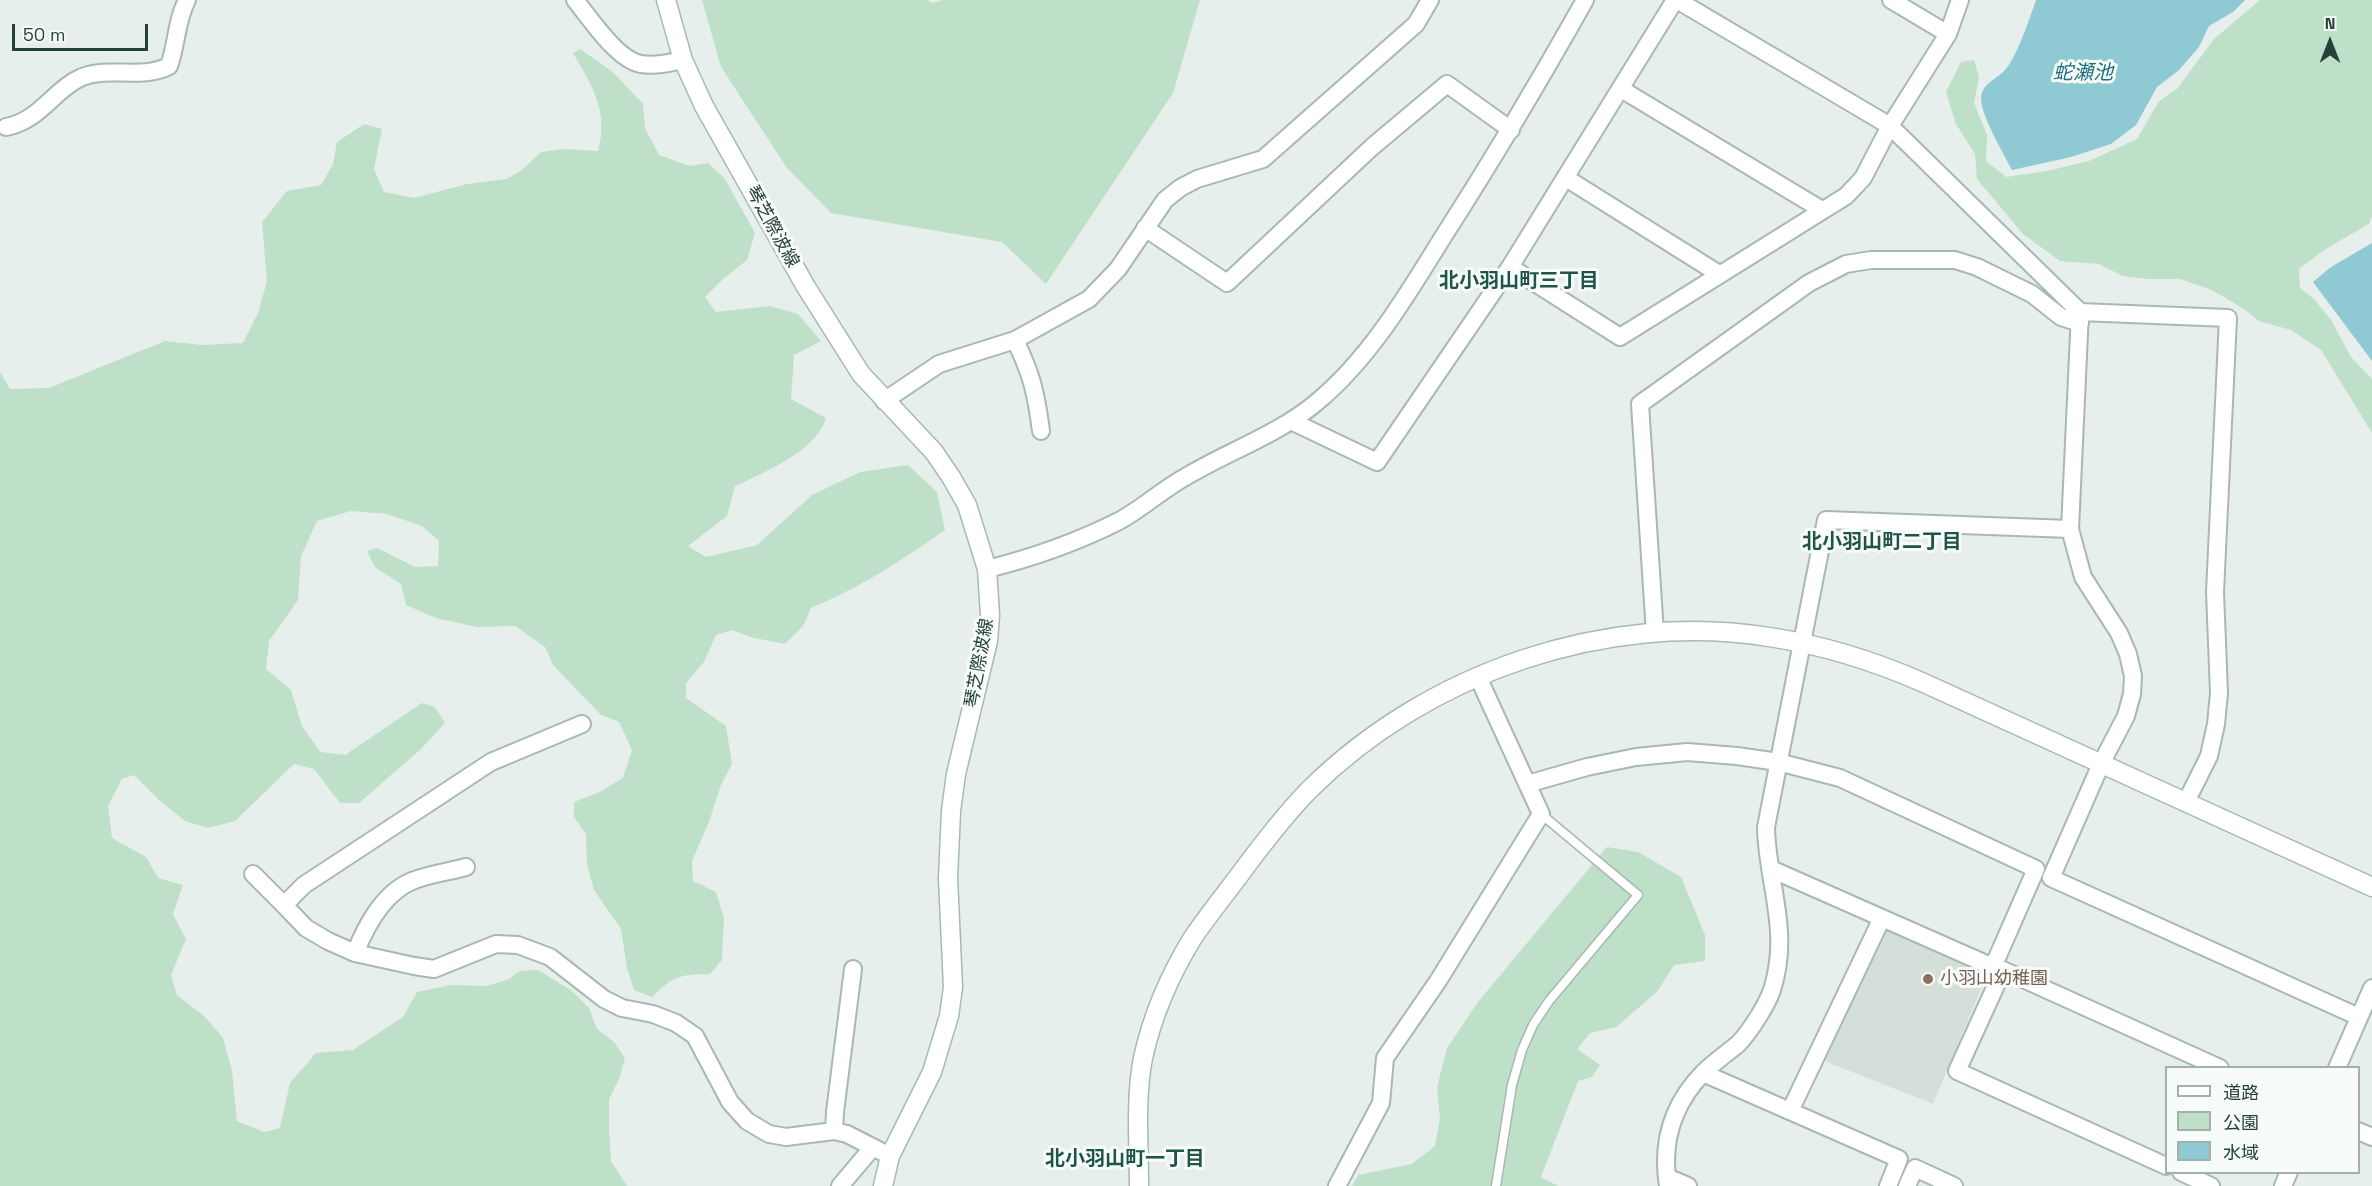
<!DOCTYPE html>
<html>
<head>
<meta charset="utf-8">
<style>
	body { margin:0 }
	#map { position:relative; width:2372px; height:1186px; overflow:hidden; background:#e6efeb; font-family:"Space Grotesk","Noto Sans JP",sans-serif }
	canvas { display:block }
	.legend { position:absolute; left:2165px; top:1066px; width:195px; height:108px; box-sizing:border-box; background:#f7fbf9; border:2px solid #a3b1ad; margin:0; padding:8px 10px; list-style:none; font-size:18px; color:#24423a }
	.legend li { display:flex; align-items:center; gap:12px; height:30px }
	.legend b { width:30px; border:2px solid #a3b1ad }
	.north { position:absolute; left:2300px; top:12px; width:60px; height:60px; -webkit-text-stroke:4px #f7fbf9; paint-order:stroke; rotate:0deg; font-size:16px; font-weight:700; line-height:24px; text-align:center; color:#24423a }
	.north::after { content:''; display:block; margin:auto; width:21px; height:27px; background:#24423a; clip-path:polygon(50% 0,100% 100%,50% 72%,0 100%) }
	.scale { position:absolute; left:12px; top:24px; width:136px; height:27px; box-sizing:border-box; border:3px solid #24423a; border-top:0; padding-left:8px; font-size:18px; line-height:21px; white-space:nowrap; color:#24423a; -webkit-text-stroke:4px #f7fbf9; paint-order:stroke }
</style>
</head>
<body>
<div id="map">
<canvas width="2372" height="1186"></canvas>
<ul class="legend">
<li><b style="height:8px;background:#fff"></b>道路</li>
<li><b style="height:16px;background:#bfe0c8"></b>公園</li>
<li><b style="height:16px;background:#8ec9d4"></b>水域</li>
</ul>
<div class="north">N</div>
<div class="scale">50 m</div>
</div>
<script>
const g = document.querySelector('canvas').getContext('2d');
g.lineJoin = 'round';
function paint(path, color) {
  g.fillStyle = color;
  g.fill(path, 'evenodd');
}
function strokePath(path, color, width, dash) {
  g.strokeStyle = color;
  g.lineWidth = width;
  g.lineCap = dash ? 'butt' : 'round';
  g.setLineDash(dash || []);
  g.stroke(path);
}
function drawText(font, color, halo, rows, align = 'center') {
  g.font = font + ' "Space Grotesk","Noto Sans JP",sans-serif';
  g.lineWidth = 6;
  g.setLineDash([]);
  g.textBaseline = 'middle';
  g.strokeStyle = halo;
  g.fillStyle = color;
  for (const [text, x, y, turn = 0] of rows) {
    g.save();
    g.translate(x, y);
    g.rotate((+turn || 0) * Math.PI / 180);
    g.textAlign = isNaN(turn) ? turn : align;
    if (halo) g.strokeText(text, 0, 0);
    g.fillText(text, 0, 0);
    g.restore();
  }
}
paint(new Path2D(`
	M1885 929 1988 972 1933 1104 1822 1060Z`), '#d4dfda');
paint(new Path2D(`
	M702 0H927L932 3 943 0H1200L1173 93 1046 284 1002 242 831 213 787 168 721 67Z
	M2260 0H2372V216L2369 224 2327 248 2299 269 2300 288 2314 299 2331 320 2351 357 2372 379V433L2321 350 2291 330 2259 321 2244 309 2212 290 2180 279H2147L2123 276 2099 264 2060 261 2023 234 1977 179 1975 154 1956 124 1946 92 1961 62 1974 60 1979 77 1974 103 1987 135 1986 161 2006 177 2047 171 2089 161 2137 139 2159 101 2177 89 2214 39Z
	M580 49 613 72 643 104 645 128 659 155 690 166 708 163 725 179 755 233 747 260 723 279 705 297 716 312 770 306 798 314 821 341 794 355 791 399 826 418C815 452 765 472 735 486L727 516 688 546 706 557 757 545 812 495 860 472 908 465 937 492 945 530C899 562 863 586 811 608L803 626 785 644 754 638 732 630 716 635 704 662 686 683V698L726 726 732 764 721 785 709 822 692 861 693 881 716 892 724 918 722 960 710 974C678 975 675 975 652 997L634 990 627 968 621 929 594 890 587 864 586 834 574 817V802L600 792 623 778 632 750 619 722 601 715 553 665 545 647 515 626 477 627 436 618 406 605 401 584 375 567 367 551 377 548 415 567 438 566 439 541 422 526 387 514 351 511 317 521 301 556 298 600 269 641 266 669 291 690 302 726 320 752 345 755 422 703 435 707 445 723 421 749 359 803H340L314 769 294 764 235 821 208 828 185 821 159 800 134 775 122 779 108 806 112 838 146 857 158 878 183 885 173 914 186 939 171 975 177 995 206 1018 223 1038 232 1071 237 1121 264 1132 280 1128 290 1083 316 1053 353 1050 403 1017 417 992 451 985 486 986 507 980 520 971 538 970 571 990 589 1008 597 1029 614 1042 625 1058 619 1079 609 1099V1128L611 1161 627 1186H0V372L10 389 49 388 165 341 202 345 243 343 258 313 267 281 262 222 287 191 321 185 333 164 337 142 364 124 382 129 374 169 384 192 414 198 467 184 506 179 521 171 541 152 563 149 598 151C609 111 592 86 573 53Z
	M1607 847 1638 852 1681 877 1705 935V961L1674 965 1657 992 1616 1027 1590 1033 1577 1049 1600 1065 1592 1077 1578 1081 1541 1177 1558 1186H1352L1358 1175 1412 1164 1435 1146 1440 1119 1437 1087 1447 1048 1478 1002Z`), '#bfe0c8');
paint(new Path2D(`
	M2036 0H2245L2233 12 2209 26 2199 47 2179 70 2157 87 2136 125 2111 144 2071 157 2012 170C2004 154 1981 116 1981 98 1982 84 1995 80 2004 71 2016 60 2030 17 2036 0Z
	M2372 243V361L2313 282 2331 267Z`), '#8ec9d4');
const service = new Path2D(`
	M1496 1186 1512 1085 1522 1050 1533 1025 1549 1001 1638 895 1541 814`);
const minor = new Path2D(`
	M575 0C590 18 617 60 641 64 656 66 669 63 683 60
	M1677 0 1890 126 2080 312 2228 318 2215 592 2219 693 2216 724 2209 756 2186 802
	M1891 0 1948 34
	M1621 89 1822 210
	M6 127C40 121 54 89 82 77 110 66 141 80 169 66 177 44 176 21 187 0
	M1566 178 1719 274
	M1145 228 1227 283 1372 147 1447 84 1511 130
	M1510 267 1620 337 1846 196 1863 178 1890 126 1948 34 1960 0
	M2080 312 2070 529 2083 577 2119 633 2128 654 2133 676 2132 694 2126 716 2101 764 2051 878 2359 1017
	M1015 340C1032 375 1036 393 1041 431
	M884 401 939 364 1015 340 1089 299 1118 269 1165 200 1180 188 1197 179 1263 159 1416 24 1430 0
	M1291 421 1377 462 1510 267 1675 0
	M987 569C1032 558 1077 542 1119 521 1143 508 1163 489 1187 476 1229 451 1279 434 1317 402 1370 358 1407 295 1443 237 1493 159 1540 80 1585 0
	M1655 633 1640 404 1809 283 1846 264 1871 260H1955L1977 267 2032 294 2061 317 2080 323
	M582 724 491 762 304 885 284 905 306 928 328 941 355 953 414 966 434 969 496 944 518 945 550 957 604 999 622 1008 653 1014 676 1023 695 1036 730 1102 747 1121 769 1134 786 1137 834 1131 847 1134 890 1156
	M1527 784 1587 767 1636 757 1687 752 1737 756 1778 762 1840 778 2036 869 1993 967 1771 869
	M253 874 284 905
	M355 953C366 926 383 893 412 881 429 874 448 872 466 867
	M2337 1068 2372 988
	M1703 1073 1899 1159 1888 1186
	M1790 1111 1882 918
	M834 1131 835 1112 853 969
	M2358 1131 2372 1137
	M2166 1166 1957 1071 2003 970 2220 1068
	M2181 1172 2211 1186
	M1667 1177 1688 1186
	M840 1186 873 1147
	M1337 1186 1381 1103 1385 1058 1438 981 1541 814 1478 677
	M1668 1186C1661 1143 1672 1105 1703 1073 1713 1063 1726 1054 1738 1044 1749 1033 1767 1005 1772 990 1791 930 1767 884 1766 827L1826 520 2070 529
	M1907 1186 1915 1168 1954 1186
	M2283 1186 2289 1172`);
const tertiary = new Path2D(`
	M1139 1186C1139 1144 1135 1099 1143 1058 1152 1017 1170 975 1192 939 1206 918 1223 897 1238 877 1260 847 1283 817 1309 790 1427 673 1605 611 1769 637 1823 645 1874 661 1924 683L2372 887`);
const secondary = new Path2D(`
	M666 0 683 60 704 106 806 287 861 374 934 452 951 477 967 505 987 569 990 615 988 641 956 774 951 811 948 878 953 987 949 1016 932 1072 890 1156 883 1186`);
strokePath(service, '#a8b8b2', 11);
strokePath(minor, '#a8b8b2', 20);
strokePath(tertiary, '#a8b8b2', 21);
strokePath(secondary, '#a4bbb3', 21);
strokePath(service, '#fff', 8);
strokePath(minor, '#fff', 16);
strokePath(tertiary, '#fff', 18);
strokePath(secondary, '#fff', 18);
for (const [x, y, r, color] of [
	[1928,979,6,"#8d6e63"]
]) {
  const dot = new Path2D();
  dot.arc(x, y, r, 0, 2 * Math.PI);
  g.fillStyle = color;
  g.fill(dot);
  strokePath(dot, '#f7fbf9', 2);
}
drawText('18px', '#24423a', '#f7fbf9', [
	["琴芝際波線",772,227,61],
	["琴芝際波線",980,663,-80]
]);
drawText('18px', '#785e54', '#f7fbf9', [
	["小羽山幼稚園",1940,979]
], 'left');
drawText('italic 20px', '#1c6f80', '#f7fbf9', [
	["蛇瀬池",2083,74]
]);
drawText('bold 20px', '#1f5548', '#f7fbf9', [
	["北小羽山町三丁目",1519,282],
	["北小羽山町二丁目",1882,543],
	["北小羽山町一丁目",1125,1160]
]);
</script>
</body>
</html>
